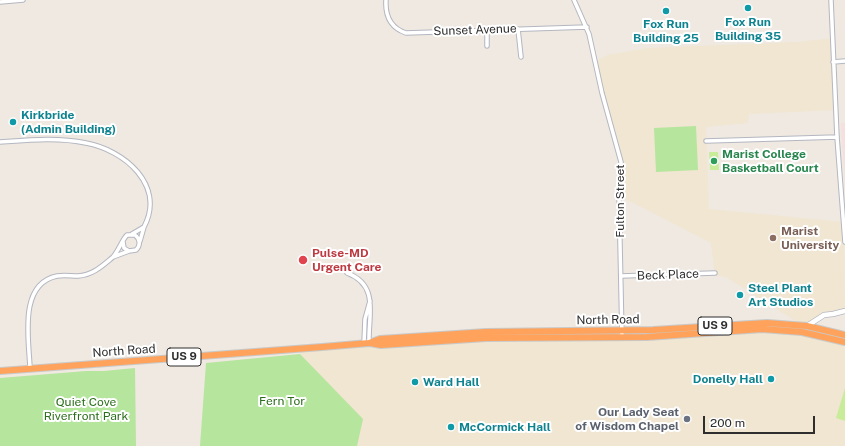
<!DOCTYPE html>
<html>
<head>
<meta charset="utf-8">
<style>
	body { margin:0 }
	#map { position:relative; width:845px; height:446px; overflow:hidden; background:#efe9e1; font-family:"Public Sans",sans-serif }
	canvas { display:block }
	.scale { position:absolute; left:703px; top:416px; width:112px; height:18px; box-sizing:border-box; border:2px solid #2e2e2e; border-top:0; padding-left:5px; font-size:12px; line-height:14px; white-space:nowrap; color:#2e2e2e; -webkit-text-stroke:3px #fff; paint-order:stroke }
</style>
</head>
<body>
<div id="map">
<canvas width="845" height="446"></canvas>
<div class="scale">200 m</div>
</div>
<script>
const g = document.querySelector('canvas').getContext('2d');
g.lineJoin = 'round';
function paint(path, color) {
  g.fillStyle = color;
  g.fill(path, 'evenodd');
}
function strokePath(path, color, width, dash) {
  g.strokeStyle = color;
  g.lineWidth = width;
  g.lineCap = dash ? 'butt' : 'round';
  g.setLineDash(dash || []);
  g.stroke(path);
}
function drawText(font, color, halo, rows, align = 'center') {
  g.font = font + ' "Public Sans",sans-serif';
  g.lineWidth = 4;
  g.setLineDash([]);
  g.textBaseline = 'middle';
  g.strokeStyle = halo;
  g.fillStyle = color;
  for (const [text, x, y, turn = 0] of rows) {
    g.save();
    g.translate(x, y);
    g.rotate((+turn || 0) * Math.PI / 180);
    g.textAlign = isNaN(turn) ? turn : align;
    if (halo) g.strokeText(text, 0, 0);
    g.fillText(text, 0, 0);
    g.restore();
  }
}
paint(new Path2D(`
	M834 38 838 110 749 114 748 123 706 127 709 209 844 222 845 310 831 312 807 326 845 336V446H290L301 348 431 341 623 337V330L797 322 726 277 715 275 711 243 620 196 622 159 618 140 601 86 596 61 608 55 648 48 797 42Z`), '#f0e6d1');
paint(new Path2D(`
	M841 123H845V185Z`), '#f5dfe0');
paint(new Path2D(`
	M696 126 698 170 656 172 654 128Z
	M300 354 363 419 357 446H200L206 363Z
	M135 368 136 446H0V378L86 371H104Z`), '#b6e59e');
paint(new Path2D(`
	M709 152H718L719 170H710Z
	M845 388V421L836 418Z`), '#c9ec9a');
const street = new Path2D(`
	M386 0C385 16 391 28 406 33L587 27
	M574 0 589 34 602 93 621 162 619 196 622 338
	M831 0 837 137 845 242
	M0 2 23 0
	M518 29 521 57
	M487 30V46
	M833 62 845 61
	M706 141 837 137
	M0 142C28 140 58 137 86 143 124 150 166 185 144 227
	M132 234 144 227 140 241
	M123 242 124 248 129 251 136 250C141 245 140 239 135 235H127C122 240 119 250 113 257L129 251
	M347 273C380 285 368 316 369 343
	M621 276 715 273
	M364 343 365 319 370 301
	M30 368C29 340 18 284 57 276 64 275 71 276 78 276 93 275 102 266 113 257`);
const secondary = new Path2D(`
	M807 326 824 315 833 314 845 311`);
const highway = new Path2D(`
	M370 343 381 345 486 338 647 337 762 329 802 332 845 342
	M0 371 322 347 369 343 380 339 486 332 653 330 767 323 807 326 845 335`);
strokePath(street, '#b4b7c1', 5.5);
strokePath(secondary, '#b4b7c1', 6);
strokePath(highway, '#c9c9c9', 8);
strokePath(street, '#fff', 3.5);
strokePath(secondary, '#fff', 4.5);
strokePath(highway, '#ffa35c', 6);
for (const [x, y, r, color] of [
	[748,8,4,"#0f9aa8"],
	[666,11,4,"#0f9aa8"],
	[13,122,4,"#0f9aa8"],
	[714,161,4,"#2e9e5b"],
	[773,238,4,"#8d6e63"],
	[303,260,5,"#e0444e"],
	[740,295,4,"#0f9aa8"],
	[771,379,4,"#0f9aa8"],
	[415,382,4,"#0f9aa8"],
	[687,419,4,"#6b7280"],
	[451,427,4,"#0f9aa8"]
]) {
  const dot = new Path2D();
  dot.arc(x, y, r, 0, 2 * Math.PI);
  g.fillStyle = color;
  g.fill(dot);
  strokePath(dot, '#fff', 1.5);
}
for (const [x, y, w] of [
	[715,326,34],
	[184,357,34]
]) {
  const box = new Path2D();
  box.roundRect(x - w / 2, y - 9, w, 18, 3);
  g.fillStyle = '#fff';
  g.fill(box);
  strokePath(box, '#2e2e2e', 1);
}
drawText('bold 11px', '#2e2e2e', null, [
	["US 9",715,326],
	["US 9",184,357]
]);
drawText('bold 12px', '#0d838f', '#fff', [
	["Fox Run",748,22,"center"],
	["Building 35",748,36,"center"],
	["Fox Run",666,24,"center"],
	["Building 25",666,38,"center"],
	["Kirkbride",21,115],
	["(Admin Building)",21,129],
	["Steel Plant",748,288],
	["Art Studios",748,302],
	["Donelly Hall",763,379,"right"],
	["Ward Hall",423,382],
	["McCormick Hall",459,427]
], 'left');
drawText('12px', '#2e2e2e', '#fff', [
	["Sunset Avenue",475,30,-2],
	["Fulton Street",620,201,-90],
	["Beck Place",668,275,-2],
	["North Road",608,320,-1],
	["North Road",124,351,-4]
]);
drawText('bold 12px', '#27864d', '#fff', [
	["Marist College",722,154],
	["Basketball Court",722,168]
], 'left');
drawText('bold 12px', '#785e54', '#fff', [
	["Marist",781,231],
	["University",781,245]
], 'left');
drawText('bold 12px', '#be3a42', '#fff', [
	["Pulse-MD",312,253],
	["Urgent Care",312,267]
], 'left');
drawText('12px', '#2c6e1b', '#fff', [
	["Fern Tor",282,401],
	["Quiet Cove",86,402],
	["Riverfront Park",86,416]
]);
drawText('bold 12px', '#5b616d', '#fff', [
	["Our Lady Seat",679,412],
	["of Wisdom Chapel",679,426]
], 'right');
</script>
</body>
</html>
